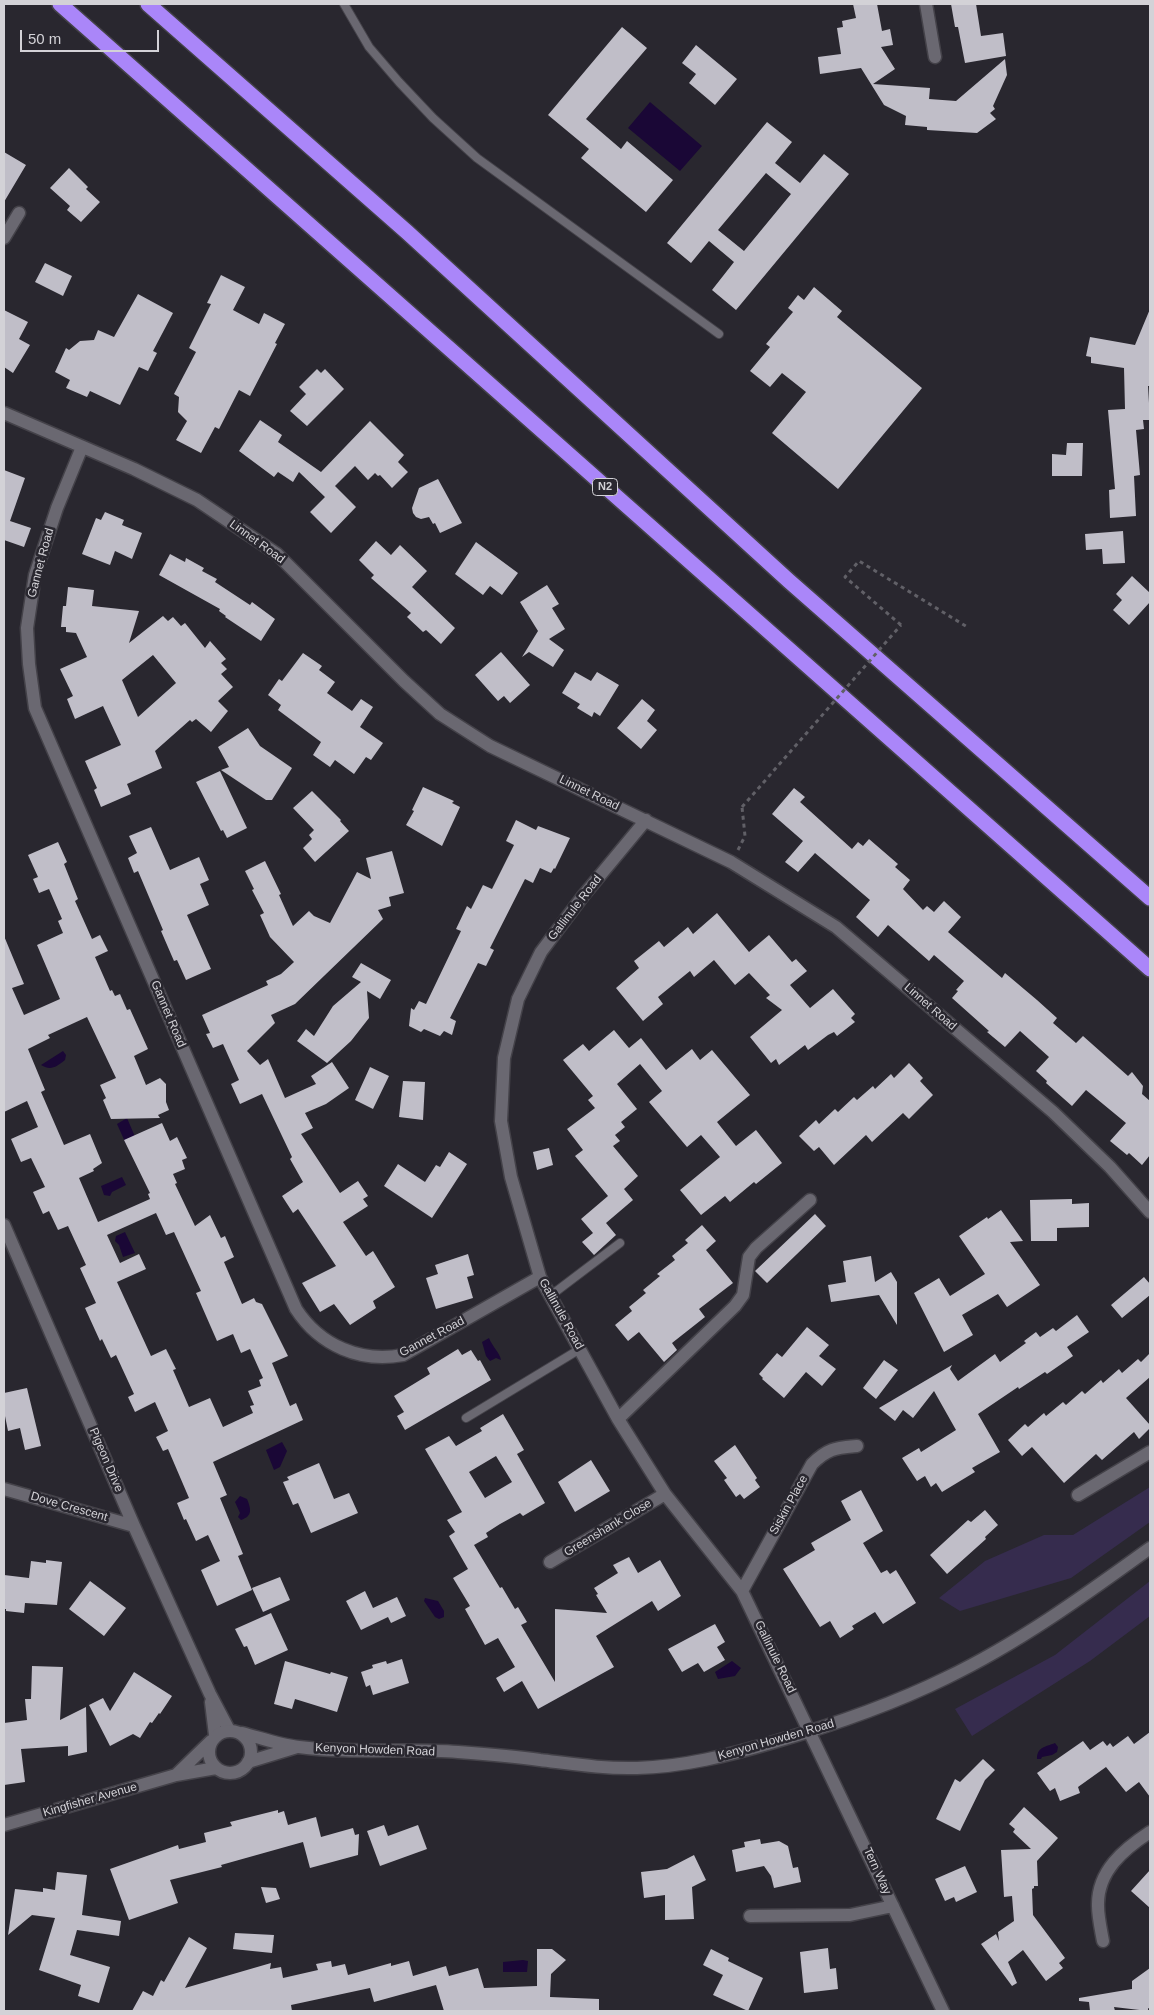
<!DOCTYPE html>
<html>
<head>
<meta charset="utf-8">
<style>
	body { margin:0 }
	#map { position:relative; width:1154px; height:2015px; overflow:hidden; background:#29272f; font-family:Helvetica,sans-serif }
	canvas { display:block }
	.frame { position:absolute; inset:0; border:5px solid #d3d2d7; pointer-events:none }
	.scale { position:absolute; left:20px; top:30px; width:139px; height:22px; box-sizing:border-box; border:2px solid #d3d2d7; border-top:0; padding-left:6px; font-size:15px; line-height:18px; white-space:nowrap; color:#d3d2d7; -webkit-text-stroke:4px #29272f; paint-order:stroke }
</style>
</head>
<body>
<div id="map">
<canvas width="1154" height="2015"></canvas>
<div class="frame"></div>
<div class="scale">50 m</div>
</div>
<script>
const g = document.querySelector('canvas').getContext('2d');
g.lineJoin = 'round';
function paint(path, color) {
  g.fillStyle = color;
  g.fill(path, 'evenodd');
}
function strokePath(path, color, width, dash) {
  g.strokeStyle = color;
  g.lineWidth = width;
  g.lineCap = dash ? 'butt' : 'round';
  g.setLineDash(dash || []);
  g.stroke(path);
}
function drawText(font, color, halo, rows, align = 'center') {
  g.font = font + ' Helvetica,sans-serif';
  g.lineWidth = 5;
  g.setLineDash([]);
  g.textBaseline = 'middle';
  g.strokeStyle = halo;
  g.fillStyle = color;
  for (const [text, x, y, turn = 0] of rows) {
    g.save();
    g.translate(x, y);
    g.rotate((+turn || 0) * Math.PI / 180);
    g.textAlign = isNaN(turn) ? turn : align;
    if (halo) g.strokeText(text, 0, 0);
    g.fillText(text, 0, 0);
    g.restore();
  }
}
paint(new Path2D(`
	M1150 1487V1522L1071 1578 960 1611 939 1598 985 1561 1044 1535H1073Z
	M1150 1581V1616L1090 1661 972 1736 955 1709 1055 1655Z`), '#362c4e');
paint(new Path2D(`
	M650 102 702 146 680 171 628 128Z
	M63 1051 66 1055 65 1060C56 1067 51 1071 41 1065Z
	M127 1118 136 1139 126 1144 117 1124Z
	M122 1177 126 1185 112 1192 110 1196 104 1195 101 1186Z
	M125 1232 135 1253 123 1257 119 1245 115 1241 116 1236Z
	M489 1338C492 1346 500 1353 501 1360L496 1358 490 1361 486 1356 482 1342Z
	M282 1442 287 1451 280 1467 274 1470 266 1450Z
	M240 1496 247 1499C251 1509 253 1516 241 1520L238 1517 240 1513 235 1502Z
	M425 1598 438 1601 444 1611V1617L439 1619 435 1617 424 1601Z
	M732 1661 741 1668 735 1676 718 1679 715 1672Z
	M1055 1743 1058 1747 1057 1752 1052 1755 1042 1757 1041 1759H1037C1037 1747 1045 1747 1055 1743Z
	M523 1960 528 1961 527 1972H503V1962Z`), '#1a0736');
paint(new Path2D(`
	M853 4H877L882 31 890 29 893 45 881 47 895 69 873 84 930 88 929 99 956 101 1005 59 1007 75 993 106 995 109 990 113 996 119 977 133 927 130V127L905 125 906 116 884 105 861 68 820 74 818 57 841 54 837 28 843 27 842 21 856 18Z
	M951 4H976L981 36 1003 33 1006 56 965 63 958 27H955Z
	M622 27 647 48 586 119 621 149 627 141 673 180 646 212 581 158 589 149 548 115Z
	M696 45 737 79 715 105 689 83 696 74 682 63Z
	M767 122 792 142 775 163 800 183 824 154 849 174 736 310 712 290 734 262 709 241 691 263 667 243ZM766 173 791 194 744 251 718 230Z
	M4 152 26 165 4 202Z
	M69 168 88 187 86 189 100 202 81 222 67 210 70 206 50 188Z
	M45 263 72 276 63 296 35 282Z
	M221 275 245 287 233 310 259 324 264 313 285 324 275 343 277 344 250 396 239 390 219 429 215 427 201 453 176 440 187 421 178 412 179 397 174 394 196 352 189 348 211 304 207 303Z
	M814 287 842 311 837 317 922 388 838 489 772 433 806 392 782 373 770 387 750 371 770 347 766 344 793 312 788 308 798 295 804 300Z
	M138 294 173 313 153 351 157 353 148 371 139 367 120 405 90 391 87 397 66 388 70 380 55 372 66 348 69 350 80 341 94 340 98 330 114 337Z
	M1150 309V386H1148L1150 420H1143L1144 429 1136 430 1140 475 1134 476 1136 516 1110 518 1109 490 1115 489 1108 410 1125 409 1124 368 1091 363V357L1086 356 1090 337 1135 345Z
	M4 310 28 322 19 339 30 345 13 373 4 367Z
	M317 369 321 373 325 369 344 389 307 426 290 411 306 394 299 387Z
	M260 420 282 435 278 442 321 472 370 421 404 455 398 462 408 472 392 488 380 475 378 476 375 473 368 480 355 466 335 486 356 507 331 533 310 512 325 497 299 472 293 482 278 472 274 477 239 451Z
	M1067 443H1083L1082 476H1052V454L1066 455Z
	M4 470 25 478 10 521 31 528 24 547 4 540Z
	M438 479 462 523 440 533 435 523 433 524 429 517 421 519 416 517 413 513 412 508 419 488Z
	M105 512 124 520 122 525 142 533 132 559 115 551 110 565 82 554 96 518 101 520Z
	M1123 531 1125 563 1103 564 1102 549 1086 550 1085 534Z
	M376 541 391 555 400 545 427 571 412 587 455 628 441 644 426 630 423 632 407 617 411 613 371 578 374 575 359 560Z
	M476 542 518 573 502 595 490 586 483 595 455 574Z
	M170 554 185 562 186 558 204 568 202 571 217 579 215 582 250 605 252 602 275 619 261 641 225 617 226 616 219 611 220 609 159 575Z
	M1132 576 1150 593V602L1129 625 1113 610 1122 600 1116 594Z
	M547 585 559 604 552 608 565 629 549 639 564 650 553 667 529 652 522 657 538 631 520 602Z
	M68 587 94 590 92 606 139 611 129 643 163 616 168 621 173 617 181 626 185 623 205 648 210 641 226 659 221 663 227 669 221 674 233 687 218 701 228 711 211 732 196 719 192 722 190 720 155 751 162 768 127 784 131 794 101 807 94 790 97 788 85 761 121 745 103 706 75 719 67 699 73 696 60 669 87 657 76 633 66 632V627H61L63 606H66ZM153 655 176 683 138 717 122 680Z
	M501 652 530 685 510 703 504 696 498 701 475 675Z
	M303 653 322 666 319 670 335 682 327 693 352 711 361 699 373 707 360 727 383 743 371 760 366 757 354 774 335 760 330 767 313 755 321 742 278 710 281 705 268 695 279 679 282 681Z
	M575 672 591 681 597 672 619 685 600 716 594 712 592 717 577 708 580 704 562 693Z
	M642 699 655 710 647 721 657 730 641 749 617 728Z
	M248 728 260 746 292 768 272 800H266L221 770 229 767 218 747Z
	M220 771 247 828 227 838 223 830 221 831 196 782Z
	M423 787 454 801 452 803 460 807 442 846 406 825 414 811 412 810Z
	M794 788 805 797 800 802 852 849 858 842 863 846 869 839 898 864 895 867 910 880 903 889 923 910 927 906 934 912 944 901 961 917 948 932 1002 978 1005 973 1037 1000 1057 1018 1053 1023 1076 1043 1083 1036 1128 1076 1132 1072 1143 1086 1142 1094 1150 1101V1155L1142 1165 1129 1153 1127 1155 1110 1141 1126 1123 1086 1090 1072 1106 1046 1083 1047 1081 1036 1071 1049 1057 1020 1031 1005 1047 987 1032 989 1031 952 998 958 991 956 990 964 981 934 955 929 961 888 925 878 937 856 917 870 900 815 853 798 872 785 862 803 841 772 814Z
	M312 791 341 820 340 821 349 831 315 862 303 848 312 839 309 835 314 830 293 808Z
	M516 820 536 830 538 826 570 838 555 869 554 868 551 873 540 868 533 883 525 879 490 948 494 950 486 966 478 963 450 1018 456 1021 452 1035 444 1031 440 1036 424 1029 421 1032 409 1026 411 1008 414 1010 419 1001 426 1004 461 931 456 929 467 906 471 909 483 885 492 889 514 845 506 841Z
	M151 827 170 870 199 857 209 880 200 884 209 905 187 915 211 969 186 980 177 960 174 961 161 931 163 930 138 871 134 873 128 858 137 853 129 836Z
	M58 842 67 862 64 864 78 899 75 901 92 939 100 935 108 951 95 957 110 991 112 990 115 996 120 994 127 1010 130 1009 148 1049 134 1056 146 1085 160 1078 166 1084V1102L169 1110 158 1115 160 1118 111 1119 103 1100 106 1098 100 1085 116 1078 87 1017 48 1035 50 1038 28 1049 45 1090 41 1092 64 1145 90 1134 102 1163 93 1169 94 1171 79 1178 98 1222 150 1199 148 1194 150 1193 124 1140 162 1123 170 1141 177 1137 187 1158 182 1160 185 1169 173 1174 177 1183 175 1184 195 1226 210 1215 221 1238 225 1236 234 1257 224 1262 242 1304 254 1298 256 1302 262 1304 288 1356 272 1363 290 1406 296 1403 303 1420 213 1462 227 1495 220 1498 243 1554 238 1556 252 1590 217 1606 201 1570 220 1561 208 1535 196 1541 186 1519 184 1520 177 1503 189 1498 168 1449 163 1451 156 1437 168 1431 155 1402 135 1412 128 1397 134 1394 116 1355 111 1358 102 1339 100 1341 85 1308 96 1303 80 1268 86 1265 68 1226 58 1230 49 1211 43 1214 33 1192 45 1187 31 1158 21 1162 11 1139 38 1127 27 1101 4 1112V936L24 984 12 988 24 1015 60 999 37 945 63 933 58 921 62 919 49 889 39 893 33 879 38 877 28 855ZM156 1213 166 1235 174 1232 201 1291 196 1293 217 1341 233 1334 241 1353 250 1349 263 1378 259 1380 261 1386 248 1391 254 1405 250 1406 253 1413 223 1427 210 1398 189 1407 173 1370 176 1369 166 1349 151 1356 117 1282 146 1269 139 1254 120 1263 107 1235Z
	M392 851 404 893 389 897 391 906 378 910 383 919 295 1004 271 1015 275 1023 247 1051 260 1065 268 1059 285 1098 316 1084 311 1076 332 1062 349 1088 326 1104 305 1113 313 1128 301 1134 340 1193 358 1181 368 1196 363 1199 368 1206 343 1222 366 1256 373 1251 395 1287 373 1301 376 1308 350 1325 334 1304 320 1312 302 1283 336 1266 298 1209 293 1213 282 1196 303 1182 290 1159 292 1157 262 1094 240 1104 231 1084 239 1080 223 1044 213 1048 206 1034 210 1033 202 1015 268 985 266 981 281 974 294 962 270 937 260 915 264 913 252 890 254 889 245 871 265 861 281 894 279 895 293 926 309 911 314 916 330 923 357 872 371 879 366 858Z
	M717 913 749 952 769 935 792 962 796 959 807 971 790 985 810 1008 833 989 855 1014 851 1018 855 1022 837 1036 834 1032 828 1035 808 1050 805 1045 779 1065 776 1059 771 1063 750 1037 782 1010 766 998 770 995 749 973 735 985 714 960 694 977 690 971 658 997 663 1004 643 1021 616 988 639 968 634 961 659 941 664 947 688 927 693 934Z
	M361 963 391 980 380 999 367 991 369 1018 351 1041 327 1063 297 1041 306 1029 314 1036 333 1006 361 982 352 977Z
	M614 1030 629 1048 641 1038 666 1070 692 1049 700 1060 712 1050 750 1095 717 1122 736 1146 756 1130 782 1163 756 1184 754 1182 730 1202 725 1196 701 1215 680 1190 720 1157 701 1135 687 1147 649 1102 662 1091 640 1064 617 1084 637 1109 621 1122 625 1127 615 1135 620 1141 613 1146 638 1176 624 1189 633 1200 606 1223 616 1235 594 1255 582 1242 593 1233 581 1219 608 1196 575 1156 583 1150 567 1129 595 1108 588 1100 593 1096 563 1060 583 1044 589 1051Z
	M909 1063 923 1078 920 1081 933 1095 909 1119 903 1113 872 1142 866 1135 834 1165 819 1147 814 1151 799 1136 816 1120 819 1124 835 1109 838 1112 854 1097 857 1100 873 1086 875 1089 891 1074 894 1078Z
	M370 1067 389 1076 373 1109 355 1100Z
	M403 1081 425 1082 423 1120 399 1117Z
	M549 1148 553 1165 537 1170 533 1152Z
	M449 1152 467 1164 432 1218 384 1186 398 1164 425 1182 436 1165 440 1167Z
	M1072 1199V1204L1089 1203V1227L1057 1228V1241H1031L1030 1200Z
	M1001 1210 1023 1241 1010 1242 1040 1285 1007 1307 998 1294 962 1315 973 1335 944 1352 914 1293 939 1278 950 1296 985 1274 959 1236 987 1217 988 1219Z
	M815 1214 826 1226 767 1283 755 1271Z
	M702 1225 716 1241 706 1250 733 1283 699 1309 705 1317 672 1343 677 1350 664 1362 639 1332 628 1341 615 1325 632 1311 629 1307 646 1293 643 1290 660 1276 657 1274 675 1260 672 1256 688 1243 685 1240Z
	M468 1254 474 1275 467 1277 473 1298 436 1309 426 1278 438 1274 435 1265Z
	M871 1256 875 1282 891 1272 897 1282V1325L879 1295 831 1302 828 1285 846 1282 843 1261Z
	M1144 1277 1150 1284V1295L1122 1318 1111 1305Z
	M1077 1315 1089 1332 1067 1347 1073 1356 1047 1374 1045 1372 1019 1389 1018 1387 978 1414 1000 1452 972 1468 975 1472 942 1492 936 1483 931 1487 925 1476 917 1481 902 1458 919 1448 921 1452 956 1430 934 1391 913 1418 903 1410 895 1421 879 1408 952 1365 950 1369 958 1381 995 1354 1000 1362 1026 1343 1024 1341 1036 1332 1040 1337 1053 1328 1056 1331Z
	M807 1327 829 1345 819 1356 836 1369 822 1386 806 1372 784 1398 762 1379 763 1378 759 1374 777 1353 782 1357Z
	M458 1349 462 1355 471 1350 478 1361 480 1360 491 1380 405 1430 397 1416 404 1412 394 1396 430 1374 427 1368Z
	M1150 1353V1377L1126 1398 1150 1425V1428L1139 1439 1134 1432 1102 1460 1096 1454 1064 1483 1032 1447 1022 1456 1008 1440 1025 1424 1028 1427 1044 1413 1046 1416 1063 1402 1066 1405 1082 1391 1085 1394 1101 1380 1103 1383 1119 1369 1122 1373 1138 1359 1141 1362Z
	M884 1360 898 1370 876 1399 863 1388Z
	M27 1388 41 1446 25 1450 20 1428 8 1431 4 1411V1393Z
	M503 1414 524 1450 517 1454 545 1503 523 1516 520 1513 500 1524 486 1533 488 1537 474 1545 500 1588 502 1587 515 1609 518 1607 527 1622 521 1625 555 1682V1609L607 1613 596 1595 598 1594 594 1588 618 1573 613 1565 629 1557 638 1573 660 1560 681 1596 658 1611 652 1601 596 1636 614 1667 538 1709 522 1681 504 1692 496 1678 515 1667 498 1638 485 1645 465 1609 470 1606 453 1578 468 1569 449 1536 455 1532 447 1520 462 1512 425 1449 449 1436 456 1446 482 1431 480 1428ZM496 1456 512 1482 485 1498 469 1472Z
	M735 1445 757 1478 755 1480 760 1487 744 1499 740 1494 736 1497 724 1480 727 1478 714 1461Z
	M591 1460 610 1491 575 1512 558 1482Z
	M319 1463 334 1499 349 1493 358 1513 311 1533 298 1503 293 1505 283 1482 289 1480 287 1477Z
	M861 1490 883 1531 863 1543 881 1573 887 1570 890 1574 896 1570 916 1603 883 1624 875 1612 852 1626 854 1629 840 1638 830 1621 820 1627 783 1569 815 1550 811 1543 851 1520 841 1501Z
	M985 1510 998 1525 985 1537 986 1539 947 1574 930 1555 968 1520 971 1522Z
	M46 1560 62 1562 57 1605 25 1603 24 1613 6 1611V1609H4V1575L29 1578 31 1561 46 1563Z
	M280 1577 290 1600 263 1612 252 1588Z
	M90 1581 126 1608 104 1636 69 1609Z
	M365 1591 373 1608 397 1597 406 1616 391 1623 388 1617 361 1630 346 1601Z
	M271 1613 288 1650 255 1665 247 1646 244 1647 235 1629Z
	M715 1624 725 1642 717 1647 725 1660 704 1672 698 1663 682 1672 668 1649Z
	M402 1659 409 1683 373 1695 370 1685 366 1687 361 1672 373 1668 372 1665 386 1661 387 1664Z
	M285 1661 330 1674 331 1672 348 1677 337 1712 295 1699 292 1709 274 1704Z
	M32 1666 63 1667 60 1720 86 1707 87 1752 68 1756V1746L21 1749 25 1782 4 1785V1723L27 1720 25 1699H31Z
	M134 1672 172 1696 160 1714 159 1713 152 1723 150 1722 140 1738 133 1734 110 1746 89 1705 103 1698 110 1711Z
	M1150 1732V1797L1139 1782 1126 1792 1106 1767 1078 1787 1080 1793 1060 1801 1055 1788 1050 1791 1037 1773 1083 1741 1090 1750 1103 1741 1107 1746 1110 1743 1113 1747 1128 1736 1134 1744Z
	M983 1759 995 1770 985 1780 960 1831 936 1819 955 1779 960 1782Z
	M1024 1807 1058 1838 1037 1861 1038 1886H1034V1888L1032 1889 1033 1915 1065 1958 1059 1963 1063 1968 1046 1981 1023 1950 1008 1962 1017 1983 1012 1986 981 1944 996 1934 999 1941 998 1932 1014 1921 1012 1896 1004 1897 1001 1850 1031 1849 1013 1832 1015 1829 1009 1824Z
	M278 1810V1813L284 1811 288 1825 316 1817 321 1837 353 1828 355 1835 359 1834 358 1855 310 1868 303 1842 221 1865 222 1867 170 1880 178 1903 129 1920 110 1869 178 1845 179 1849 206 1842 204 1833 232 1826 230 1822Z
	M384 1825 388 1836 418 1825 427 1849 380 1866 367 1831Z
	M760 1839 761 1844 779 1841 788 1846 793 1868 798 1867 801 1882 774 1888 771 1876 764 1866 736 1872 732 1850 745 1847 744 1842Z
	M694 1855 706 1880 692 1887 694 1919 665 1920V1895L644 1898 641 1872 667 1869Z
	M965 1866 977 1892 956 1902 954 1897 945 1901 935 1879Z
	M1150 1870V1908L1131 1891Z
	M57 1872 87 1875 82 1915 121 1921 119 1936 77 1930 70 1955 110 1967 99 2003 78 1996 81 1985 39 1970 55 1918 32 1915 8 1935 15 1889 43 1892V1888L55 1890Z
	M261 1887 276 1888 280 1899 266 1903Z
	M235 1933 274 1935 272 1953 233 1949Z
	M189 1937 207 1948 185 1988 271 1963 270 1969 281 1967 283 1978 318 1970 316 1964 331 1961 332 1967 345 1964 348 1975 391 1963V1966L409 1961 413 1976 446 1966 449 1976 478 1968 484 1988 537 1986V1949H552L566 1960 551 1974 550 1997 599 1999V2011H444L436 1985 374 2002 370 1988 291 2005 292 2011H132L143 1991 153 1996 161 1980 164 1982Z
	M828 1948 830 1969 836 1968 838 1989 804 1993 800 1952Z
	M711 1949 729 1958 728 1961 763 1978 748 2011 713 1995 723 1975 703 1965Z
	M1150 1968V2009L1148 2008V2011L1114 2007 1115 2011H1090L1089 2002 1079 2001V1998L1132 1989V1981Z`), '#c0bec8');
const lane = new Path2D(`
	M344 4 369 47 399 82 433 118 477 158 719 334
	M550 1296 620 1243
	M466 1418 580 1349`);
const street = new Path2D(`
	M926 4 935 57
	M4 238 19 213
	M4 413 134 469 197 500 277 554 404 681 440 714 490 746 731 862 836 927 1053 1112 1110 1167 1150 1212
	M82 447 57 508 35 575 27 628 29 664 35 708 296 1309C320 1346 361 1363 403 1355L540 1277
	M646 820 583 896 541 952 518 999 504 1058 501 1121 511 1177 540 1277 618 1419 665 1494 742 1591 943 2011
	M4 1225 134 1526 210 1694 229 1730
	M618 1419 735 1306 743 1295 749 1257 756 1248 810 1200
	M4 1489 134 1526
	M1078 1495 1150 1452
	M550 1562 665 1494
	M742 1591 812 1464C828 1448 836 1448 857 1446
	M211 1702 215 1735
	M750 1916 850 1915 893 1906
	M1103 1941C1101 1930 1098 1917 1098 1906 1097 1871 1124 1849 1150 1832`);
const secondary = new Path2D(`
	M209 1752a21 21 0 1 1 42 0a21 21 0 1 1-42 0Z
	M242 1733C261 1738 280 1745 299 1747 352 1754 405 1748 458 1752 486 1754 513 1756 540 1760 573 1764 604 1769 637 1768 683 1767 730 1755 774 1742 833 1725 891 1705 946 1678 1019 1643 1085 1595 1150 1548
	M248 1762 297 1747
	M176 1775 211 1741
	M4 1825 176 1775 216 1768`);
const highway = new Path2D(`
	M60 4 1150 969
	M148 4 407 232 789 581 1150 898`);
strokePath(lane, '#444249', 10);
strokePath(street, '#444249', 15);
strokePath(secondary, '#444249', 15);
strokePath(highway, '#444249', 18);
strokePath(new Path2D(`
	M901 625 845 577 859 561 969 628
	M738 850 745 836 742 807`), '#616067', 3, [4, 4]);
strokePath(lane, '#6a6871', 8);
strokePath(street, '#6a6871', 12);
strokePath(secondary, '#6a6871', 12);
strokePath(highway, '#aa86f9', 15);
strokePath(new Path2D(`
	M742 807 901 625`), '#616067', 3, [4, 4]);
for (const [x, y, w] of [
	[605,487,25]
]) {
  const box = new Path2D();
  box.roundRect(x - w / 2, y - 8.5, w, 17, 4);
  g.fillStyle = '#29272f';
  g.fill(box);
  strokePath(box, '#d3d2d7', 1);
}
drawText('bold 11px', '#d3d2d7', null, [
	["N2",605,487]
]);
drawText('12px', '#d3d2d7', '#29272f', [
	["Linnet Road",257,542,36],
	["Gannet Road",41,563,-75],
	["Linnet Road",589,793,26],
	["Gallinule Road",575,908,-52],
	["Linnet Road",930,1007,41],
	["Gannet Road",168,1014,67],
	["Gallinule Road",561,1314,61],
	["Gannet Road",432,1337,-28],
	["Pigeon Drive",106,1460,67],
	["Siskin Place",789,1505,-61],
	["Dove Crescent",69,1507,16],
	["Greenshank Close",608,1528,-31],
	["Gallinule Road",775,1657,64],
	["Kenyon Howden Road",776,1740,-16],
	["Kenyon Howden Road",375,1750,2],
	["Kingfisher Avenue",90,1800,-16],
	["Tern Way",877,1871,65]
]);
</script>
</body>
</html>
